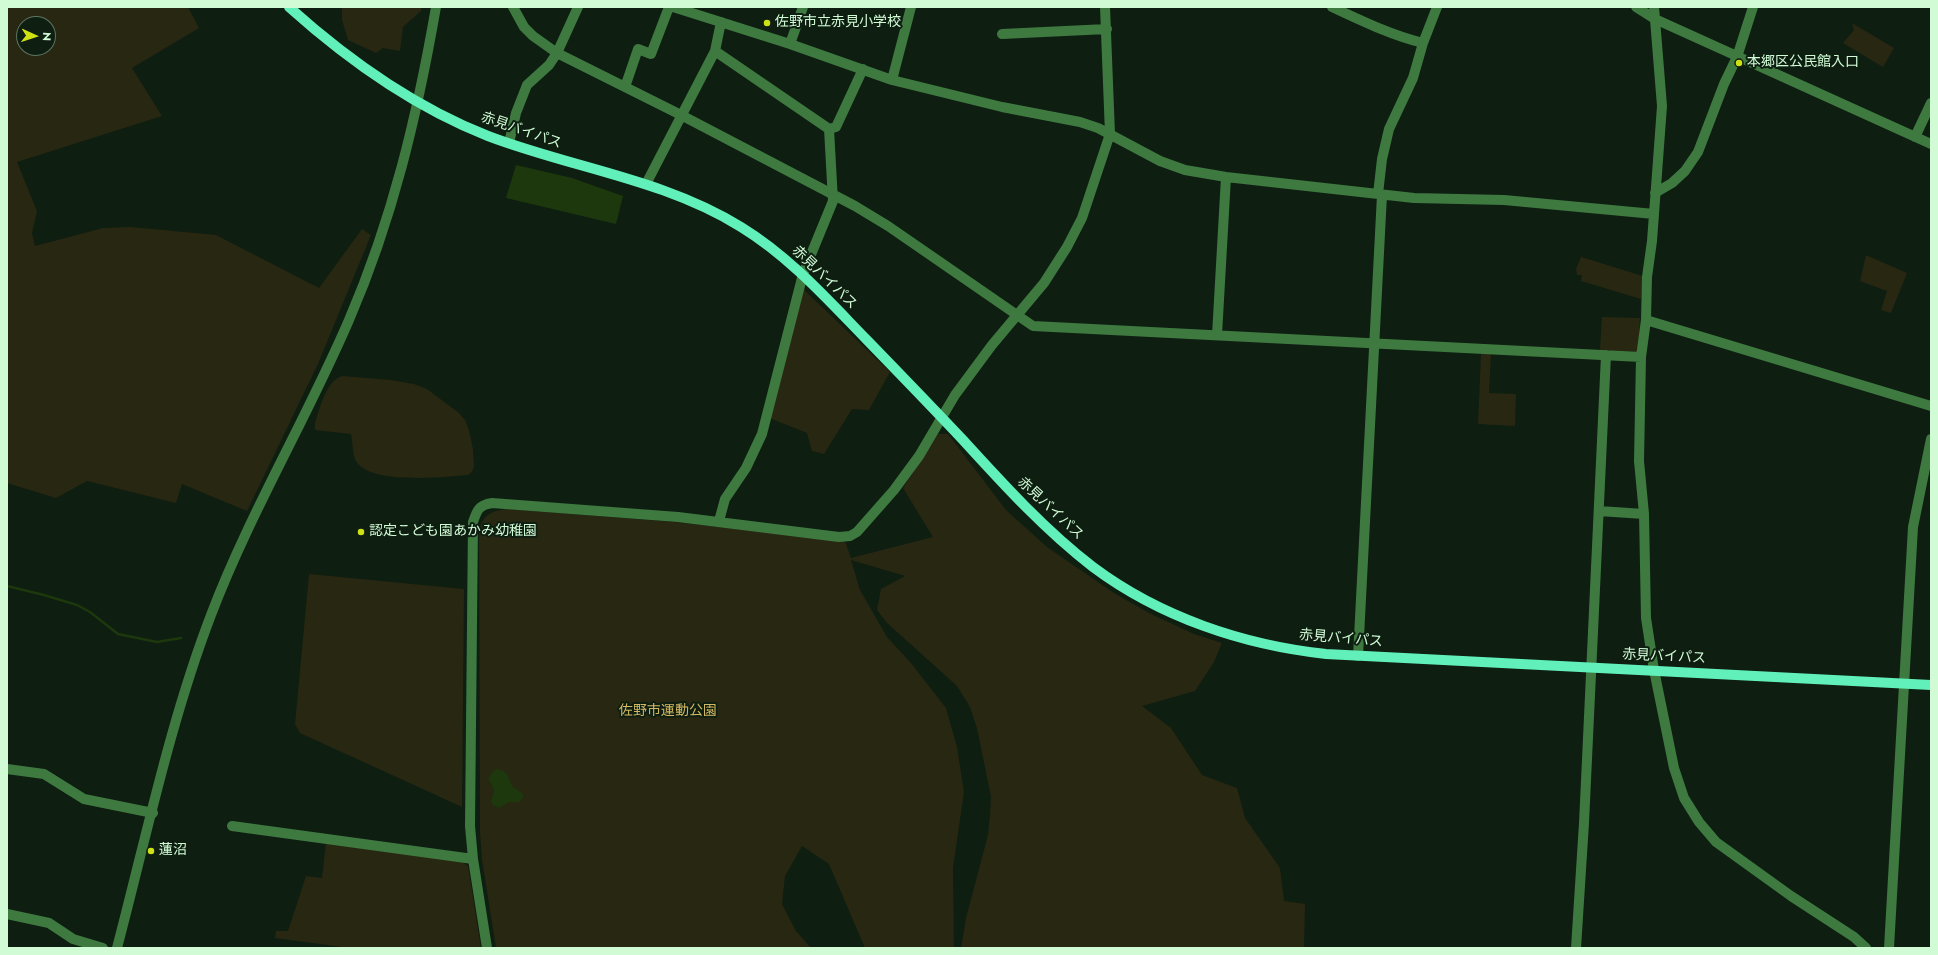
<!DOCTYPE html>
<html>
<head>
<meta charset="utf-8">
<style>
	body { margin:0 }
	#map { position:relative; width:1938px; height:955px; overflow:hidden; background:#0e1e11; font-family:Jost,sans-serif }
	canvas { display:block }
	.frame { position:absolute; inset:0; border:8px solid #d0fbd5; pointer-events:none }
	.north { position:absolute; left:16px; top:16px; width:40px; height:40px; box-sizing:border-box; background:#0e1e11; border:1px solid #5c765f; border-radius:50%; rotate:93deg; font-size:11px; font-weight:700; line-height:16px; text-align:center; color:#d0fbd5 }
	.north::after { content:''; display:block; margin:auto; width:14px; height:18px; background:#cee115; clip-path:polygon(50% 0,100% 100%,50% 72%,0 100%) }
</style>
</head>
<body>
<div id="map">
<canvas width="1938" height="955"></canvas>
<div class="frame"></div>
<div class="north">N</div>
</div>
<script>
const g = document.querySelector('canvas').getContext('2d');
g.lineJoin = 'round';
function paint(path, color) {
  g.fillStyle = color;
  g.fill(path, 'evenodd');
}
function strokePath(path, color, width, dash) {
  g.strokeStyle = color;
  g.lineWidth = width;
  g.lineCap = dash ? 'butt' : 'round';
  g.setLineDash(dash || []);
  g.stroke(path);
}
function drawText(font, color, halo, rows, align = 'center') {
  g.font = font + ' Jost,"Noto Sans JP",sans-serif';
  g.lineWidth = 4;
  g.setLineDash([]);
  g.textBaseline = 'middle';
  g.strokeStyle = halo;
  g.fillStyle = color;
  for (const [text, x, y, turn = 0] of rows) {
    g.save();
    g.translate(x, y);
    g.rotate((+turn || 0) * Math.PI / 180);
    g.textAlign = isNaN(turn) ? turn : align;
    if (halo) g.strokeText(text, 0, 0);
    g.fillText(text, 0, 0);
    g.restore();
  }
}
paint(new Path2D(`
	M7 7H188L199 28 132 68 162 116 17 162 37 211 32 233 35 246 103 228 131 227 216 235 319 288 362 229 371 235 318 364 247 511 182 484 176 503 87 481 56 498 7 483ZM24 24H48V48H24Z
	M342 7H421V11L403 27 400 51 383 48 376 53 348 40 342 20Z
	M1852 23 1894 48 1883 67 1843 43 1854 30Z
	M1866 255 1907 273 1891 313 1881 310 1887 291 1860 281Z
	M1581 257 1643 276 1641 299 1581 281 1582 275H1577L1576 269Z
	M801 287 890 372 869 410 852 409 824 454 812 451 807 433 767 417Z
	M1602 317 1640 318 1638 352 1600 350Z
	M1481 353H1491L1489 393 1516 394 1515 426 1478 424Z
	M342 376 391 380 414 384 427 389 459 413 465 420 469 430 473 449 474 466 472 472 468 475C445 477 369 485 356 461 352 455 353 442 351 434L315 430V423C320 408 326 381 342 376Z
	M938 434H948L1006 510 1047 547 1114 593 1149 613 1194 634 1222 643 1214 662 1195 691 1142 706 1171 728 1202 775 1237 788 1245 818 1280 868 1284 901 1305 904 1304 948H961L966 918 988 835 990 815 991 797 977 728 970 707 957 686 887 623 877 610 881 589 905 576 851 560 860 590 887 637 911 663 946 708 957 747 964 792 953 868 954 948H865L829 864 802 846 785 876 782 904 796 931 811 948H496L482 860 480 832 479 529C484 515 491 511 506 509L674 522 845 541 851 558 933 537 903 488Z
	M309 574 464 589 462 807 300 733 295 724Z
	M326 842 462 862 468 866 481 948H350L275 938 276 931H288L306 876 322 878Z`), '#282712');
paint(new Path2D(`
	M516 165 572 178 623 196 616 224 506 198Z
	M496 769 502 770 507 774 512 786 523 794V798L519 802H509L499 808 493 805 491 801 494 791 489 779 491 773Z`), '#1d380d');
strokePath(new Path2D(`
	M7 586 44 595 77 605 90 612 118 634 157 642 181 638`), '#1d380d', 2.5);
strokePath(new Path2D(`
	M513 7 524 27 533 36 557 53 681 115 855 206 888 226 1033 326 1641 357
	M673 7 790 44 892 80 1002 107 1080 122 1098 128 1160 161 1185 170 1226 177 1414 198 1504 200 1654 214
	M1332 7C1362 21 1391 35 1423 43
	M1636 7 1655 19 1931 144
	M1654 7 1662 106 1652 241 1647 277 1646 320 1641 357 1639 461 1644 514 1646 618 1654 670 1674 768 1684 798 1699 822 1716 842 1791 896 1854 937 1866 948
	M1002 34 1107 29
	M790 44 803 7
	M715 51 829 129 833 201 803 274 762 434 746 468 725 499 719 521
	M892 80 911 7
	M625 87 638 49 651 54 669 7
	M829 129 836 127 863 69
	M1915 137 1931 103
	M509 143 516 113 527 85 549 65 557 53 578 7
	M646 184 715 51 721 22
	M1655 193 1672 183 1685 171 1698 152 1724 84 1737 57 1753 7
	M1378 194 1382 159 1389 129 1413 78 1423 43 1437 7
	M1646 320 1931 406
	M1217 335 1226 177
	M1599 511 1644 514
	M1358 656 1382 195
	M7 769 44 774 84 799 153 813
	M232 826 473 859
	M7 914 49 923 73 939 103 948
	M117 948C146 838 170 722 211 615 250 513 306 420 349 320 393 218 417 116 436 7
	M487 948 473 859 470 826 473 522C477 510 479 505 492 503L678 517 839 537 850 536 857 532 894 490 919 456 955 395 992 345 1044 283 1067 247 1082 218 1110 134 1105 7
	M1576 948 1584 823 1606 355
	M1889 948 1913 527 1931 439`), '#3e7940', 10);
strokePath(new Path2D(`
	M289 7C348 60 414 107 488 136 572 168 664 179 741 227 790 257 828 300 867 340 899 373 931 406 963 440 1004 485 1045 530 1093 567 1160 617 1243 645 1326 654L1931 685`), '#61f0ba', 10);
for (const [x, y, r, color] of [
	[767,23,4,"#cee115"],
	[1739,63,4,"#cee115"],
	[361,532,4,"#cee115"],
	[151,851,4,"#cee115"]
]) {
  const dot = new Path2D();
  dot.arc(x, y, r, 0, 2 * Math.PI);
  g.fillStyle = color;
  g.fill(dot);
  strokePath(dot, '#0e1e11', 1.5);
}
drawText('14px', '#d0fbd5', '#0e1e11', [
	["佐野市立赤見小学校",775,23],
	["本郷区公民館入口",1747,63],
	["認定こども園あかみ幼稚園",369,532],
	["蓮沼",159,851]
], 'left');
drawText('14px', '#d0fbd5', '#0e1e11', [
	["赤見バイパス",521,131,19],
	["赤見バイパス",824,278,44],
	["赤見バイパス",1050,509,43],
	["赤見バイパス",1341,639,5],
	["赤見バイパス",1664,657,3]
]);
drawText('14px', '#d3b763', '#0e1e11', [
	["佐野市運動公園",668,712]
]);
</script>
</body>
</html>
